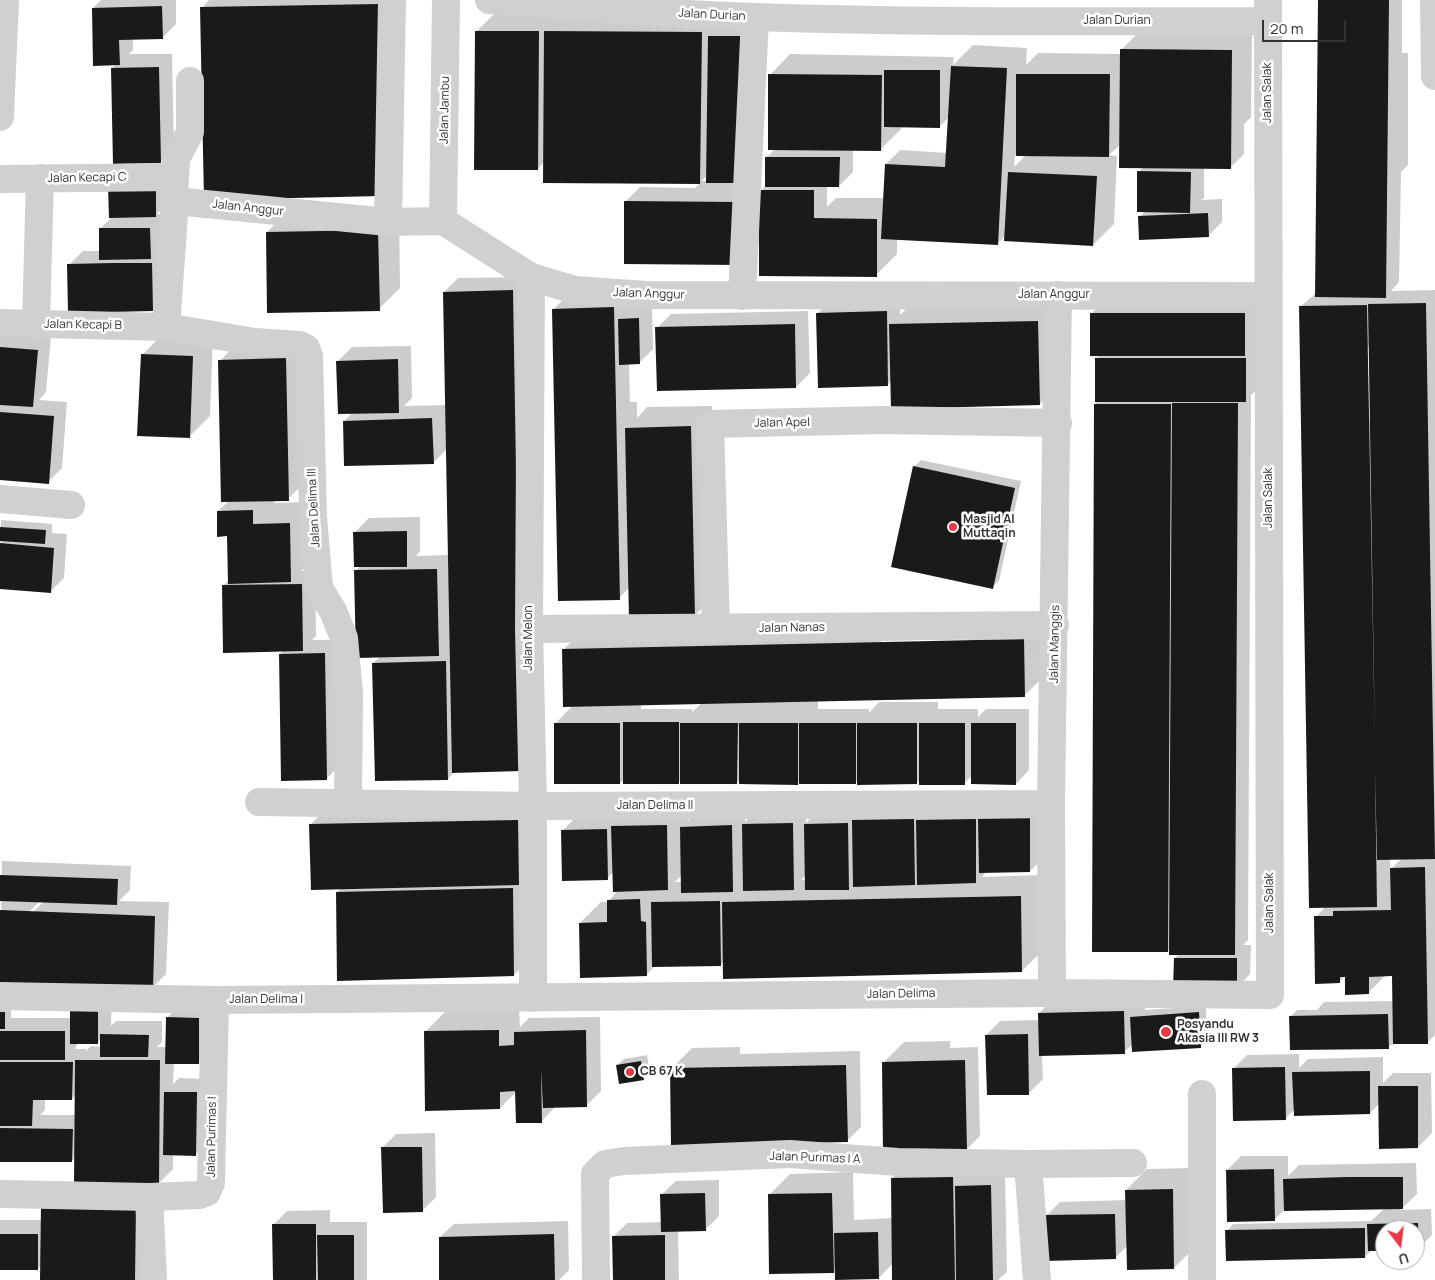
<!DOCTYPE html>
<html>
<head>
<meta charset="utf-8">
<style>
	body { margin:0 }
	#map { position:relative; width:1435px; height:1280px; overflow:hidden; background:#fff; font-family:Manrope,sans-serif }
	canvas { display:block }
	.north { position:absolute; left:1375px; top:1220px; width:50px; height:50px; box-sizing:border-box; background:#fff; border:1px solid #adadad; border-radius:50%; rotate:165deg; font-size:14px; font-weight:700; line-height:20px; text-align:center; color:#333 }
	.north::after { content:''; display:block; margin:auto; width:18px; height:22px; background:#e63946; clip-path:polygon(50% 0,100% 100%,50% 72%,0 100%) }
	.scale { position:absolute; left:1262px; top:20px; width:84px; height:22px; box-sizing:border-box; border:2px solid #333; border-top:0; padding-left:6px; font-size:15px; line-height:18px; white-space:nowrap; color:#333; -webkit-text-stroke:4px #fff; paint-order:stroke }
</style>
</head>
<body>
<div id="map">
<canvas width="1435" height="1280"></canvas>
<div class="north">U</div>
<div class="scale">20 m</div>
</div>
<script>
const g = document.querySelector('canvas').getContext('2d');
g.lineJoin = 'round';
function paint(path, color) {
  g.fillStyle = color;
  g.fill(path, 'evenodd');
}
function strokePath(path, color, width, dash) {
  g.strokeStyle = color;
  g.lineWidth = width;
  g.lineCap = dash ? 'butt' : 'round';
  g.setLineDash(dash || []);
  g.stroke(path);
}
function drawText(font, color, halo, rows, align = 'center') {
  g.font = font + ' Manrope,sans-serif';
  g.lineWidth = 5;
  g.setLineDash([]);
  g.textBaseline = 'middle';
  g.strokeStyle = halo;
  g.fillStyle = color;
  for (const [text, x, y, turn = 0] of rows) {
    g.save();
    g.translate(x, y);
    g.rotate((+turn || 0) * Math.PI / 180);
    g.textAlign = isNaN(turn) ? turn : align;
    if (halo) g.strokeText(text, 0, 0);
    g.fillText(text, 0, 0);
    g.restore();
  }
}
paint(new Path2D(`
	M101 0H176V24L162 38H133V50L129 54H172L174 148 160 162 112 68 116 64 93 8Z
	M209 0H393L396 181 202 8Z
	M1319 0H1402V53H1408V165L1401 172 1399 282 1391 291 1435 290V1035L1428 1042 1393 1043 1388 1048 1290 1017 1297 1010H1317L1324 1002 1394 1001 1393 973 1386 975 1368 993 1346 975 1339 982 1316 917 1325 907 1300 307 1316 293ZM1367 346H1370V421H1367ZM1374 648 1376 699H1372L1371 649ZM1376 794 1378 807H1374ZM1390 858H1402L1390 870Z
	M498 10 715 19V30L723 23H757L759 193 766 185 767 157 775 149 770 75 790 54 954 57 953 65 973 45 1027 48 1026 65 1038 53 1121 54V50L1142 29 1252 30 1251 117 1244 124V154L1230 168 1204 167V198L1201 200 1222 199V222L1208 236 1140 217 1145 211 1139 172 1143 167 1121 144 1109 155 1117 156 1114 224 1093 245 1006 235 997 244 897 238V254L876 275 760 241 737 263 626 201 640 187 695 188 700 183 544 162 538 169 477 31ZM949 117 947 153 900 150 886 164 885 198H836L827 207V186H839L853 172V150H880L901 129V126L939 127ZM1015 155H1026L1014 167ZM707 175V181H702Z
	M169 172V202L157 214H164L167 296 153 310 69 265 83 251H100V229L110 219 109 187Z
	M399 209 400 288 379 309 267 232 288 211Z
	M526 277 542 749 455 771 448 779 373 663 381 656 356 571 360 566 355 532 369 518 420 517V551L416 556 449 555 447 449 433 463 344 421 353 412 338 361 352 347 411 346 412 398 404 406 446 405 444 292 458 278Z
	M574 288 652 305 653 349 639 363H629L630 402H637V418L647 407 712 406 715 595 694 616 629 588 619 598 554 309Z
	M1113 292 1266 293 1265 334 1255 344H1260V387L1251 395 1248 940 1243 945H1251L1250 974 1237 988 1175 958 1180 953 1171 948 1168 951 1095 404 1099 400 1096 358 1100 355 1092 313Z
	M900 297V315L911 304 1052 308 1053 390 1040 404 891 381 888 385 818 313 832 299Z
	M808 311 810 373 796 387 657 328 671 314Z
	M0 332 51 336 46 392 39 400 67 402 62 468 48 482 0 479Z
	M163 334 213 336 210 416 189 437 142 355Z
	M307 338 309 478 288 499 274 500V503L311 502 312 560 301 571 315 570 316 636 312 640H338L340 765 326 779 280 654 284 650 223 586 229 580V535L218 511 229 501 220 361 240 340Z
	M921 460 1021 481 999 581 992 587 914 467Z
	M1 520 52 524V533L67 534 64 578 50 592 0 588Z
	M1044 618 1046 674 1025 695 818 700V709H869V713L879 702H938V709H978V717L986 709H1029V770L1016 784 972 776 964 783 920 779 917 783 858 780 855 783 800 781 797 783 741 779 737 783 681 780 678 783 625 779 620 783 556 723 573 705 563 650 577 636ZM969 639V641L881 643V641ZM702 703 692 712V709H641V704Z
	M331 804 531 806 528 961 514 975 337 892 342 888 310 825Z
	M687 805 688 821 696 813 745 812V822L757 811 806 810V823L819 810 1043 805 1044 857 1030 871 986 872 982 877 1041 875 1043 950 1022 971 724 961 720 965 655 966 646 975 580 923 601 902H608L618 890 613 872 607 879 562 831 576 817ZM682 875V882H675ZM806 875V880H801Z
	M2 861 131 866 130 890 119 901 169 902 166 974 152 988 0 982ZM40 901H44L28 917 26 915Z
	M1144 991 1145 1010 1206 1006 1207 1040 1201 1046 1133 1044 1124 1052 1042 1054 1043 1079 1029 1093 986 1035 1000 1021 1039 1020V1013L1060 993Z
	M112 995 111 1026 116 1021H162V1042L157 1047H167V1018L181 1004H213L212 1049 198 1063H174L173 1084 179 1078 210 1079V1140L196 1154H173V1169L159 1183 76 1157 72 1161H0V1006H11V1018H71ZM102 1038 101 1047 91 1046 86 1051V1049H75L78 1042 97 1043ZM76 1094V1115H40L45 1110V1099H72Z
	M519 1009 520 1027 529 1018 600 1017 601 1091 587 1105 555 1107 542 1121 516 1092 500 1108 425 1032 446 1011Z
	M950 1041V1048L978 1047 980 1136 966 1150 883 1063 904 1042Z
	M740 1047V1054L860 1051 861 1127 847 1141 671 1069 692 1048Z
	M1299 1054V1068L1308 1059 1383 1057V1083L1393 1073H1431L1432 1133 1418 1147 1379 1104 1370 1113 1295 1109 1285 1119 1233 1069 1247 1055Z
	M647 1055 650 1072 643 1079 617 1065 624 1059Z
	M435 1133 436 1197 422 1211 382 1148 396 1134Z
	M1241 1156H1288V1176L1299 1165 1416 1163 1417 1194 1400 1210 1431 1209 1432 1235 1418 1249H1415V1230H1385V1249L1372 1250 1365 1257 1227 1231 1233 1224 1371 1221 1385 1208 1284 1210 1274 1220 1227 1170Z
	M906 1165 1005 1172 1007 1272 998 1280H894L893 1263 879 1278 836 1269 834 1271 769 1195 790 1174 853 1172 854 1220 893 1218 892 1178Z
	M1193 1168 1195 1247 1174 1268 1127 1246 1115 1258 1046 1216 1060 1202 1127 1200 1126 1190 1147 1169Z
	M719 1180V1216L705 1230H678L679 1280H614L613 1237 627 1223 662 1222V1194L676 1181Z
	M156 1186 149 1280H42V1265L37 1269H0V1220H42Z
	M330 1210V1222H367V1280H274L273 1225 287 1211Z
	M568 1221 569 1270 559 1280H441L440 1237 454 1224Z`), '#0003');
paint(new Path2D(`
	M1318 0H1389L1386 298 1315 297Z
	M379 4 382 196 204 200 200 7Z
	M162 6 163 39 119 40 120 65 93 66 92 8Z
	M475 31H539L538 170H474Z
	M544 31 702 32 700 184 543 183Z
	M708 36H743L742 183H706Z
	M1120 49 1232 50 1231 169 1119 168Z
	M951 66 1007 68 998 245 881 239 885 164 945 167Z
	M159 67 161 163 113 164 111 68Z
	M884 70H940V128L884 127Z
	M768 74 882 75 881 151 768 150Z
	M1016 74H1110L1109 157 1016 156Z
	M765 157H840L839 187H765Z
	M1137 171 1191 172 1190 213 1137 212Z
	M1008 172 1097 176 1093 246 1004 241Z
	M156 185V217L109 218 108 186Z
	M759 190H814V218L877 219V277L759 276Z
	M624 201 738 202V265L624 264Z
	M1208 213 1209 237 1139 240 1138 216Z
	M99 228H150L151 259 99 260Z
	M378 230 380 311 267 313 266 232Z
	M113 263H152L153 311 68 313 67 264Z
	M513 290 521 771 452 773 443 292Z
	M1426 303 1435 859 1377 860 1375 769 1377 907 1309 908 1299 306 1367 305 1375 744 1368 304Z
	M614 307 620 600 558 601 552 309Z
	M887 311 888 386 818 388 816 313Z
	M1090 313H1245V356H1090Z
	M639 318 640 364 619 365 618 319Z
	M1038 321 1040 405 891 409 889 324Z
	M795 324 796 388 657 391 655 327Z
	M0 347 38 350 33 407 0 405Z
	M141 354 193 356 190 438 137 436Z
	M286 358 289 501 221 502 218 360Z
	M1095 358H1246V402H1095Z
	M398 359 399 413 338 414 336 361Z
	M1172 403H1238L1235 955H1169Z
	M1094 404H1171L1168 952H1092Z
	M0 412 54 416 49 484 0 480Z
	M432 418 434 464 344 466 343 421Z
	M691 426 695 617 629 619 625 428Z
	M913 466 1015 488 993 589 891 567Z
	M253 510V524L290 523 291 582 228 584 227 536 217 537V511Z
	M0 527 46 530 45 544 0 541Z
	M407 531V567H354L353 532Z
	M0 543 54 548 51 593 0 589Z
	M437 569 439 656 356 658 354 570Z
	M302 584 303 651 223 653 222 585Z
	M1024 639 1025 697 563 707 562 649Z
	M325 653 327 780 281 781 279 654Z
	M446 661 448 780 375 781 372 663Z
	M623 722H679V784H623Z
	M554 723H620V784H554Z
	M680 723H738L737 784H680Z
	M739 723H798V785L739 784Z
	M799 723H856V784H799Z
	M857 723H917V784L857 785Z
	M919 723H965V785H919Z
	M971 723H1016V785L971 784Z
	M1030 818V872L979 873 978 819Z
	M914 819 915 885 853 887 852 820Z
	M976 819V883L917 885 916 820Z
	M518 820 519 885 311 890 309 824Z
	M793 823 794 890 743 891 742 824Z
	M848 823 849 890H805L804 824Z
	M667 825 668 890 613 892 611 826Z
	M732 825 733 892 681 893 680 827Z
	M607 829 608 880 562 881 561 830Z
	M1425 867 1428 1044H1393L1392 976 1369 977V994L1345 995V977H1340V983L1315 984 1314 916H1333V911L1391 910 1390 868Z
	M0 875 118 879 117 905 0 901Z
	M513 888 514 976 337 981 336 892Z
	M1021 896 1022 972 723 979 722 902Z
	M640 899 641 921 646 922 647 976 580 978 579 923 607 922V900Z
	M720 901 721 966 652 967 651 902Z
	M0 910 155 916 153 989 0 984Z
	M1174 958H1237V989H1173Z
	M70 1008 98 1009V1044H70Z
	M1124 1011 1125 1054 1039 1056 1038 1013Z
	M0 1012H5V1029H0Z
	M1199 1012 1201 1048 1132 1052 1130 1017Z
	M1388 1014 1389 1049 1290 1050 1289 1016Z
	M166 1017 199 1018V1064H165Z
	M499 1030V1046L514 1045V1032L586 1030 587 1107 543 1108 541 1068 542 1123H516L515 1091 500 1092V1109L425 1111 424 1031Z
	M0 1031H65V1060H0Z
	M100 1034 149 1035 148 1057H100Z
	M1028 1034 1029 1095H987L985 1035Z
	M75 1060H160L159 1184H74Z
	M965 1060 967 1151 883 1153 882 1062Z
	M641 1061 644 1080 619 1084 616 1065Z
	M0 1062H73L72 1100H33L32 1126H0Z
	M846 1065 848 1142 671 1146 670 1068Z
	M1285 1067 1286 1120 1233 1121 1232 1068Z
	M1370 1071V1114L1294 1116 1292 1072Z
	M1378 1086H1418V1148L1379 1149Z
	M164 1092H197L196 1156 163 1155Z
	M0 1128 73 1129 72 1162H0Z
	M381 1147H422L423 1212 383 1213Z
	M1274 1169 1275 1221 1227 1222 1226 1170Z
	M953 1177 955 1280H892L891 1178Z
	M1347 1177H1403V1209L1284 1211 1283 1179Z
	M991 1185 993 1280H956L955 1186Z
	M1173 1189 1174 1269 1127 1270 1125 1190Z
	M705 1193 706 1231 661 1232 660 1194Z
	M832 1193 834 1273 769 1274 768 1194Z
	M41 1206H136L135 1280H40Z
	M1115 1214 1116 1259 1045 1261V1215Z
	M1418 1223 1419 1250H1415V1230H1385V1251H1368L1367 1224Z
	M272 1224H316V1280H273Z
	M1365 1228V1258L1226 1261 1225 1230Z
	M878 1232 879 1279 835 1280 834 1233Z
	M0 1234H38V1270H0Z
	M554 1234 555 1280H439V1237Z
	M317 1235H354V1280H318Z
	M665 1235V1280H613L612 1236Z`), '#1a1a1a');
strokePath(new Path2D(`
	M489 0C578 7 666 14 755 17 926 23 1097 21 1268 21
	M1434 0 1435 76
	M0 117 5 0
	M0 179 174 177
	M174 195 176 159 190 132V81
	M443 221 446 0
	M388 222 392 0
	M531 277 529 629 533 806V998
	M742 296 755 17
	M0 323 166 327 255 342 300 345 306 348 309 356 313 517 319 588 333 611 344 638 349 693 348 804
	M36 324 40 178
	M166 327 175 201 388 222 443 221 531 277 575 290 646 295 1268 296
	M0 499 71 505
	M529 629 1055 625
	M716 629 710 424 882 420 1058 423
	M259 802 533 806 1051 804
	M1052 993 1051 804 1058 295
	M0 996 215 1000 1052 993 1270 995 1268 0
	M1202 1094V1280
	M1028 1164 1133 1163
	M2 1194 149 1197
	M153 1280 149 1197 200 1195 207 1192 211 1183 215 1000
	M596 1280 595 1174 605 1164 624 1161 790 1154 898 1162 1028 1164 1037 1280`), '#d0d0d0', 28);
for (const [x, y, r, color] of [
	[953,527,5,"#e63946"],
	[1166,1032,6,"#e63946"],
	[630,1072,5,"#e63946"]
]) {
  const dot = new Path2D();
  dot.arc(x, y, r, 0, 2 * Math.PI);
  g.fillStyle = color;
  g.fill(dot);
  strokePath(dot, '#fff', 2);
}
drawText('12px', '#333', '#fff', [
	["Jalan Durian",712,15,3],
	["Jalan Durian",1117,21],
	["Jalan Salak",1268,93,-90],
	["Jalan Jambu",445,110,-89],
	["Jalan Kecapi C",87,178,-1],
	["Jalan Anggur",248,208,6],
	["Jalan Anggur",649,294,2],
	["Jalan Anggur",1054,295],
	["Jalan Kecapi B",83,325,1],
	["Jalan Apel",782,423,-1],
	["Jalan Salak",1269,498,-90],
	["Jalan Delima III",314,508,-93],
	["Jalan Nanas",792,628,-1],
	["Jalan Melon",529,638,-90],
	["Jalan Manggis",1055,644,-89],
	["Jalan Delima II",655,806],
	["Jalan Salak",1270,903,-90],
	["Jalan Delima",901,994,-1],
	["Jalan Delima I",266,1000],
	["Jalan Purimas I",212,1137,-89],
	["Jalan Purimas I A",815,1158,2]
]);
drawText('bold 12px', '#333', '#fff', [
	["Masjid Al",963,520],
	["Muttaqin",963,534],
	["Posyandu",1177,1025],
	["Akasia III RW 3",1177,1039],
	["CB 67 K",640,1072]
], 'left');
</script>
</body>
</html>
